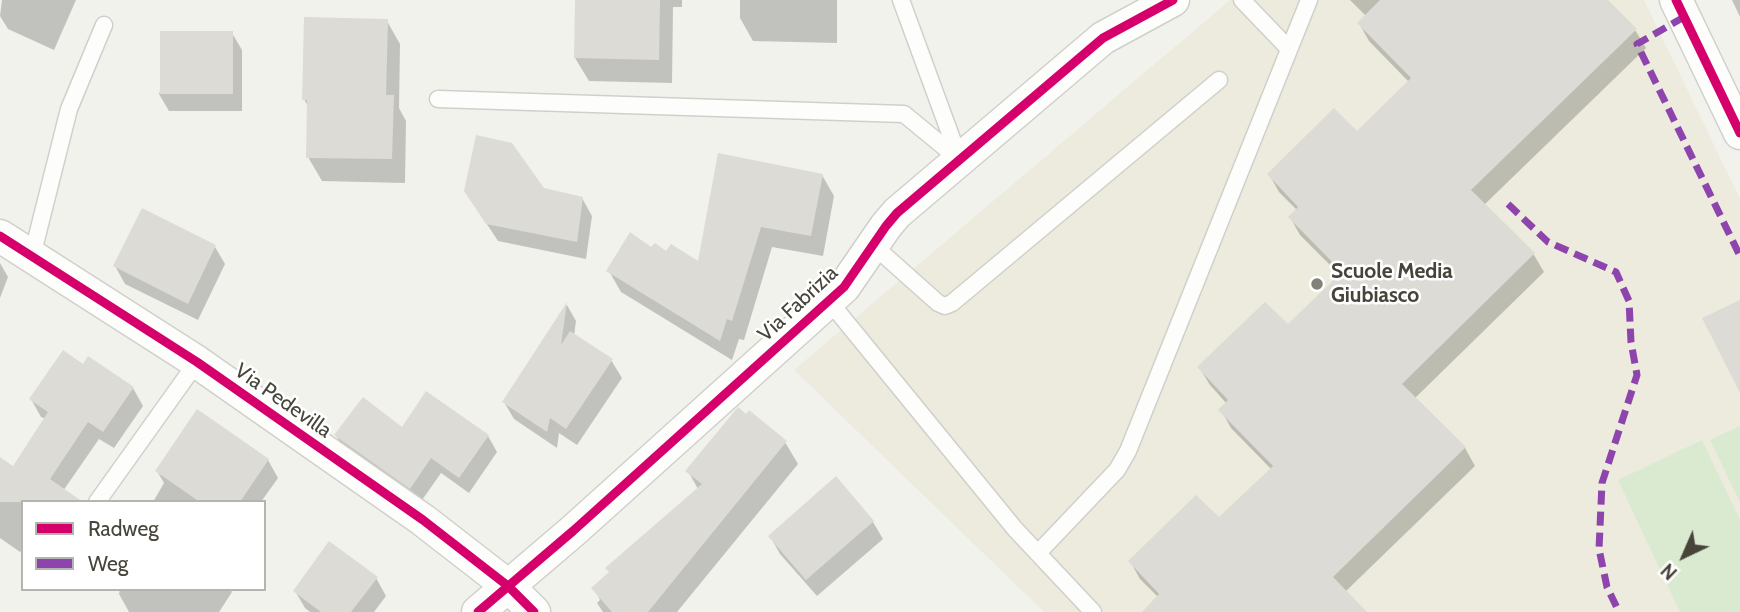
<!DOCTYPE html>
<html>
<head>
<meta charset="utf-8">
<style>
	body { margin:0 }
	#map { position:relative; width:1740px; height:612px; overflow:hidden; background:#f2f2ed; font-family:Cabin,sans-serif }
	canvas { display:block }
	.legend { position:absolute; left:21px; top:500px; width:245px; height:91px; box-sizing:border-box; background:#fff; border:2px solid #b5b5b0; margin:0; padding:9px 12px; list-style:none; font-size:21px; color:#474539 }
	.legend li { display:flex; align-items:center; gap:14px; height:35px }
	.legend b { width:35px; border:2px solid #b5b5b0 }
	.north { position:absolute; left:1649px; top:521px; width:70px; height:70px; -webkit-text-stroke:5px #fff; paint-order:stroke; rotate:224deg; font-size:19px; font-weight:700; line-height:28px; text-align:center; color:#474539 }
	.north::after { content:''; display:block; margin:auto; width:24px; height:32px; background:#474539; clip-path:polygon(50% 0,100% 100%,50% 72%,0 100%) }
</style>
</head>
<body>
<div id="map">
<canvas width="1740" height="612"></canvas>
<ul class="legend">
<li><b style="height:9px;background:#d6006c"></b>Radweg</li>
<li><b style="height:9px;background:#8e44ad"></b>Weg</li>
</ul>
<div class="north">N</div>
</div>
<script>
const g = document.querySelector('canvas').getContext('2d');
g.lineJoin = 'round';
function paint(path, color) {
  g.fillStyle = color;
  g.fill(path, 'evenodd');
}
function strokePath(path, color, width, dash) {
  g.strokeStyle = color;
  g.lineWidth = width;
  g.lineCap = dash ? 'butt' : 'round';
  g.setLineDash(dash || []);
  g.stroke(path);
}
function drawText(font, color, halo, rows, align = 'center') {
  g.font = font + ' Cabin,sans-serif';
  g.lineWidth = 5;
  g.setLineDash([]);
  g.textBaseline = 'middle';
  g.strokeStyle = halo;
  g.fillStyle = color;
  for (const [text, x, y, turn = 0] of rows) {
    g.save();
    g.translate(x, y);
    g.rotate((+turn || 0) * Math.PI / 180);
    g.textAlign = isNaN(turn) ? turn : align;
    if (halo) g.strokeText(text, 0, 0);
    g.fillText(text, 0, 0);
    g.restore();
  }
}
paint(new Path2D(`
	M1230 0H1644L1740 199V612H1044L794 370Z`), '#ecebdd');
paint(new Path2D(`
	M1740 426V502L1710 440Z
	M1702 440 1740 520V612H1680L1618 480Z`), '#daead0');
paint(new Path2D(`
	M2 0H76L54 50 8 29 0 16Z
	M576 0H682V7H673L672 83 589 81 575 58Z
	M740 0H837V43L753 41 740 18Z
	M1350 0H1606L1635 30 1646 48 1484 205 1534 255 1544 272 1414 399 1465 448 1475 466 1345 592 1365 612H1156L1158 597 1140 579 1130 561 1219 520 1271 469 1231 428 1221 410 1227 404 1210 385 1199 367 1288 327 1340 275 1300 235 1290 217 1297 210 1279 192 1269 174 1357 133 1409 82 1369 41 1359 23 1366 16Z
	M1732 0H1740V17Z
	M387 21 400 44 399 108 406 121 405 183 322 181 308 157 309 108 304 99Z
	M232 33 242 50V111H169L159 94 162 85Z
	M822 175 834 196 823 256 772 247 744 340 739 339 732 360 621 292 609 271 651 249 699 264Z
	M543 189 582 198 592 216 586 259 498 241 477 209Z
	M215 247 225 264 198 320 125 284 115 266Z
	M0 263 8 277 0 298Z
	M567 305 576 321 574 336 611 360 622 378 577 445 559 433 557 448 514 419 504 402Z
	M83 366 133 388 143 406 114 448 99 439 63 491 23 502V549L20 552 0 538V459L13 468 46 419 41 417 31 399Z
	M402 429 488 436 497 452 469 493 441 473 420 503 345 451 336 435Z
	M785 442 798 464 677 612H603L597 603 600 600 594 588 698 489 688 471Z
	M268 460 278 478 261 502H153L164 483 157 471Z
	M873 522 883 539 817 596 780 554 770 536Z
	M376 578 386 596 374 612H310L305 608 295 591Z
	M120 589H230L232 592 219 612H129L119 594Z`), '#0003');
paint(new Path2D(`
	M575 0H660L659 60 574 58Z
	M1380 0H1608L1637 29 1471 190 1535 253 1402 384 1466 447 1333 577 1367 612H1142L1159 594 1128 561 1196 495 1219 517 1273 466 1218 410 1228 400 1197 367 1265 302 1288 324 1342 272 1288 217 1298 207 1267 174 1334 108 1357 131 1411 78 1357 23Z
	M304 17 388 19 386 95H394L392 159 306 158 307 100H302Z
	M160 31H233V94H160Z
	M476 135 512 143 544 188 583 197 577 242 486 224 464 191Z
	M718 153 823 174 811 236 761 227 732 321 727 319 720 341 606 271 630 232 651 247 655 243 666 251 671 244 698 261Z
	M142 208 216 245 188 304 113 266Z
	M1740 300V393L1702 318Z
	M567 302 561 345 570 331 613 359 566 429 550 418 547 432 502 402Z
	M63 350 83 364 88 356 134 387 103 432 88 422 50 479 83 502H0V457L13 466 48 412 29 399Z
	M426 391 489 435 459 478 431 458 410 489 334 435 363 397 402 427Z
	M738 407 746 414 749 410 787 441 648 612H612L591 588 609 572 605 568 702 484 685 471Z
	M197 409 269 459 240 502H200L155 471Z
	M836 476 874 521 806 580 768 536Z
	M329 541 378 577 351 612H321L293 591Z`), '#dcdbd6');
const lane = new Path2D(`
	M901 0 959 158
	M1242 0 1289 49
	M438 99 904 114 960 160
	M874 246 938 303 945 306 952 303 1219 80
	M32 256 69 109 104 25
	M829 301 1015 529 1093 612
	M97 502 197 362
	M1038 553 1117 470 1128 451 1309 0`);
const street = new Path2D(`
	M1676 0 1740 133
	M0 236 197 362 423 520 508 586 534 612
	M478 612 573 531 844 287 886 226 897 213 1103 38 1173 0`);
strokePath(lane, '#d0d0cb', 19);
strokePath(street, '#d0d0cb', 35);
strokePath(lane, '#fdfdfc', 16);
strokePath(street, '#fdfdfc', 32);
strokePath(new Path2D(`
	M1684 17 1637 44 1740 256
	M1508 204 1548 242 1616 272 1629 301 1631 342 1637 375 1602 483 1599 549 1607 587 1619 612`), '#8e44ad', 7, [14, 7]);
strokePath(new Path2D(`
	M1676 0 1740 133
	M0 236 197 362 423 520 508 586 534 612
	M478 612 573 531 844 287 886 226 897 213 1103 38 1173 0`), '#d6006c', 9);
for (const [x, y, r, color] of [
	[1317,284,7,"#838278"]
]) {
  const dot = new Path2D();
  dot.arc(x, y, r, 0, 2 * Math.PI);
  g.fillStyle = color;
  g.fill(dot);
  strokePath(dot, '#fff', 2.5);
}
drawText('bold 21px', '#474539', '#fff', [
	["Scuole Media",1331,272],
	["Giubiasco",1331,296]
], 'left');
drawText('21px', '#474539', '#fff', [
	["Via Fabrizia",798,304,-43],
	["Via Pedevilla",283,401,35]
]);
</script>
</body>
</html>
